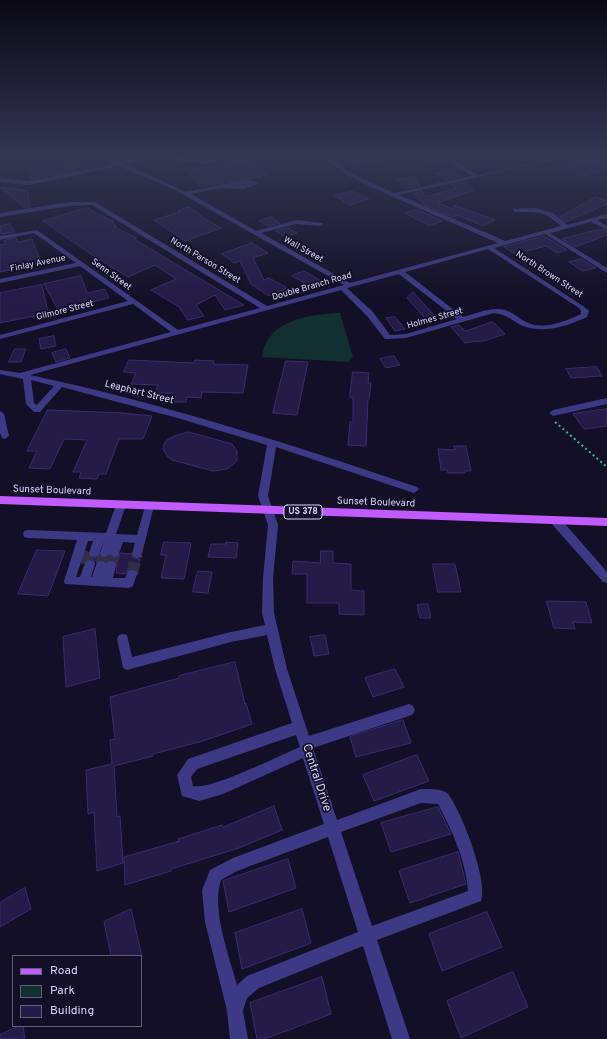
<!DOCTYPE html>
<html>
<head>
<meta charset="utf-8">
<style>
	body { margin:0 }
	#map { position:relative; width:607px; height:1039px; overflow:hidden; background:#130f26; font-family:Overpass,sans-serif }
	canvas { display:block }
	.legend { position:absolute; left:12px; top:955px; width:130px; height:72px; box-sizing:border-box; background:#130f26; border:1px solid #625e7d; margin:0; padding:5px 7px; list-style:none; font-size:12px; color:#d9d4ff }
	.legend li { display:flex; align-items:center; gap:8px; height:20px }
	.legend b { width:20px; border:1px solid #625e7d }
</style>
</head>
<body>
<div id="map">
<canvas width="607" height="1039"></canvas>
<ul class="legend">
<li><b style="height:5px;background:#c25bff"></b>Road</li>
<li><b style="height:11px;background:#12302f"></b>Park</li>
<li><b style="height:11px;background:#241b47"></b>Building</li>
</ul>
</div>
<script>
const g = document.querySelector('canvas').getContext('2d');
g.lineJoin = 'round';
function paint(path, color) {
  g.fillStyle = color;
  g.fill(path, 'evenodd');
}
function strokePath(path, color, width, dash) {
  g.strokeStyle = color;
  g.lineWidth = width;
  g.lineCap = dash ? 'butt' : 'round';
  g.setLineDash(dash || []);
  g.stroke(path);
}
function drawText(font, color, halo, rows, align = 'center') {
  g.font = font + ' Overpass,sans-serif';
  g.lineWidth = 3.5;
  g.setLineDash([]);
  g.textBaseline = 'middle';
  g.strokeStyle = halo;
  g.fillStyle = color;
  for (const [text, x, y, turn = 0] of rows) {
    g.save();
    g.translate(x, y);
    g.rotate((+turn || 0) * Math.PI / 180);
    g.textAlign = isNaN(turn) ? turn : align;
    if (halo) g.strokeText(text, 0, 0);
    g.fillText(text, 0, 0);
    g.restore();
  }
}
paint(new Path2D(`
	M340 313 353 357 348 362 262 357C266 320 310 314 340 313Z`), '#12302f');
const building = new Path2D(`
	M243 156H247L268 175 200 187 185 170 214 165 242 157Z
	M336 156H385L386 160 354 167Z
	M422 156H440L449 163 434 165Z
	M593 156H598L607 160V168L584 176 557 166Z
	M75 160 80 167 73 171 31 179 25 171Z
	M450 171 459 177 446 180 436 173Z
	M416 178 420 186 406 189 395 179Z
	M464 182 474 190 438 203 453 209 454 205 495 220 483 226 458 215 453 217 425 205 412 194 422 191 425 197 456 188 451 185Z
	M0 187 28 191 30 207 25 208Z
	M352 191 369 199 349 205 335 196Z
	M596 197 607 201V204L565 222 560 217Z
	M189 207 204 218 221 228 185 241 154 220 180 212 178 211Z
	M87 208 114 222 112 223 117 226 114 227 137 238 134 239 244 305 225 310 215 295 196 305 204 316 188 320 179 307 151 290 176 279 155 265 128 277 91 254 43 221Z
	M418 210 443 221 430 226 405 213Z
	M271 217 280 223 268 226 260 221Z
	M10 224 14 232 1 234 0 226Z
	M288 228 297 233 285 237 276 231Z
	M602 229 607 231V235L575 247 562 239Z
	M544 236 567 250 557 253 546 246 515 254 504 247Z
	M16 238 18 242 32 239 41 263 0 272V245L6 244 4 241Z
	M252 243 268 253 253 258 264 280 269 278 287 288 269 296 251 284 240 261 234 263 222 254Z
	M582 259 591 265 596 268 583 271 569 262Z
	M304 271 323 282 312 287 292 276Z
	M81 276 87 293 105 289 109 298 58 310 44 284Z
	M42 285 48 312 39 314V315L0 323V293Z
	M413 292 435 316 425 318 407 298Z
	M395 317 405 329 395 331 386 318Z
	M493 322 505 334 480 342 478 341 465 343 451 327 459 325 465 331Z
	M54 336 56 346 41 349 39 339Z
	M15 349H26L21 362H9Z
	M66 349 70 358 56 362 52 353Z
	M394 356 400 365 386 368 380 359Z
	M129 360 194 363 195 360 214 361 213 364 248 365 243 393 202 392 201 398 187 397 186 402H174L176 396H172L173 393H155L158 385 131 384 136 373 124 372Z
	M286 361 308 362 297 415 273 413Z
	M597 367 602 376 571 378 566 369Z
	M353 372 369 373 368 383H371L369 399H368L366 446 348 445 350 422H353V398L350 397Z
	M607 409V426L584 429 573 414Z
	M48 410 123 413 152 416 143 439H119L106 474H99L97 479 79 478 81 472H73L87 440 64 439 50 469 29 468 37 451H27Z
	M189 432 232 444 237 451V460L234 464 227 469 213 471 172 460 168 457 163 449 164 444 167 440 174 436Z
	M454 446H466L471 471H465V473H448L447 470H441L438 449 455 450Z
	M164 542 191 543 184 579 161 578 166 555H161Z
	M226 542 238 543 236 558 208 557 211 544H226Z
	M37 550 65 551 48 596 18 594Z
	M321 551H333V563L351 564V590L364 591V615L339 614V603H307V574H292L293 561 320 563Z
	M86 552H88L90 557 94 558 100 556 106 558 110 556 114 558 118 557 120 553 131 554 133 558 140 559 137 570 132 569 128 570 125 574 116 573 117 565 115 561 101 560 96 561 90 559 86 560 82 564Z
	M433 564H455L461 592H438Z
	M198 571 212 572 208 593 193 592Z
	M547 601 586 602 592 623 573 622 575 629 554 628Z
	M428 604 431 618H420L417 605Z
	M95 629 100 678 66 687 63 637Z
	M325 635 329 654 314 656 310 637Z
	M235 662 245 704 246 703 252 724 203 741 153 754V756L114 766 117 817 120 816 123 863 97 871 94 812 88 814 86 770 112 764 110 740 115 739 110 697 179 678V676Z
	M395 669 404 687 373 697 365 678Z
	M403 720 411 743 356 757 350 737Z
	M417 755 429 781 374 801 363 775Z
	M274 806 282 830 239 848 171 869V871L125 885 124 857 179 841 178 839 222 825 223 827Z
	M438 807 451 834 391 852 381 823Z
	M458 852 466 884 410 903 399 871Z
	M288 859 296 888 229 912 223 881Z
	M25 888 31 909 0 927V903Z
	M131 909 142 956H111L104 922Z
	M302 909 311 943 242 969 235 933Z
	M487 912 502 947 442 971 429 934Z
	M513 972 528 1007 461 1038 447 1001Z
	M322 977 331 1014 265 1039H257L250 1003Z
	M19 1026H23L25 1039H0V1035Z`);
paint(building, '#241b47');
strokePath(building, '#3b2d73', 1);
strokePath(new Path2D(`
	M88 554 89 552`), '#312d47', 10, [10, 4.5]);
strokePath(new Path2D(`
	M84 564 89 553
	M101 565 105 553
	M111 565 114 553
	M132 574 137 554`), '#312d47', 12, [12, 6]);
strokePath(new Path2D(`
	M555 422 607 467`), '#2fb8b0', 2, [2, 3]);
paint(new Path2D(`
	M99 156H105L120 162 151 156H168L204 160 232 156H242L204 164 157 157 125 164 186 192 244 180 257 182V184L244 189 220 188 191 194 256 231 296 220 322 223 323 224 320 226 296 224 261 233 350 283 498 243 371 187 347 175 322 156H327L351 173 394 193 472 176 441 156H446L478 175 563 156H571L399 195 505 241 561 226C543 210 539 212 515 212L513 211V209L536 208 553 213 567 225 607 214V218L597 220 607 226V230L591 222 550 233 607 268V273L545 234 494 248 583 306 589 311 587 317C568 326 544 334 523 326 512 321 507 314 494 313L406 338 388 339H385L367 316 341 290 30 375C162 403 290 444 417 487L419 489 417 491 414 493 276 447 268 496 278 525 273 578 274 613 287 669 309 736 409 704 413 706 415 710 413 714 409 716 313 748 337 820 421 789C429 789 442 788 448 794 461 810 489 882 481 901L377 940 410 1039H392L363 946 259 988 247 998 243 1011 248 1039H230L227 1011 205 922 202 890 210 870 233 858 324 824 303 758 223 794 199 801 182 796 177 775 188 759 292 723 275 669 267 635 231 642 127 670 123 668 117 639 119 635 123 634 127 635 132 657 231 632 265 625 262 613 263 578 268 525 258 496 267 445 181 419 62 387 40 412H34L26 404 23 379 0 374V370L20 373 171 332 133 304 0 339V335L128 301 80 266 0 283V279L76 263 34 233 0 240V236L37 230 178 330 260 308 92 205 69 206 0 217V213L69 202H95L267 306 344 285 175 190 119 166 29 185 0 182V178L29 181 114 164ZM244 184H250L233 186ZM488 249 579 308 581 311V314C564 322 542 331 524 321 516 316 510 310 499 309 488 308 474 314 463 317L405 272ZM399 274 457 319 406 334 390 335 373 312 347 288ZM31 380 54 386 37 405 34 403ZM296 735 300 747C278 756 212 790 193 786L191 777 197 769ZM421 803 438 804C452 831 466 860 468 891L372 926 341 832ZM328 837 358 932 247 976 237 985C229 955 211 909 221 880L237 871Z
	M607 398V404L553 416 549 413 553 410Z
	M0 411 4 414 9 436 5 439 2 438 0 433Z
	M121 501 124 502 126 505 116 534 137 535 146 503H152L154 506 141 557 137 558 133 557 132 554 135 543 123 542 118 556 114 557 110 554 105 557 101 556 100 553 104 541 98 556 94 557 90 556 89 553 93 541H88L76 577H80L86 561 90 560 94 561 95 564 91 577H92L97 562 101 561 105 562 106 564 107 562 111 561 115 562 116 565 113 578H125L128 571 132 570 136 571 137 574 133 586 129 588 65 584 64 581 77 540 28 538 24 537 23 534 24 531 28 530 106 533 116 505 118 502Z
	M555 516 559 517 607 572V583L603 582 551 523 550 520 551 517Z`), '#3d3a85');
paint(new Path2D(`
	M0 496 607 518V526L0 504Z`), '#c25bff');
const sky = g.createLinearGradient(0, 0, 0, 301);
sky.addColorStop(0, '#0a0815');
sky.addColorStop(0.52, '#333752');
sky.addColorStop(1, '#33375200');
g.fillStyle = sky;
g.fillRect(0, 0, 607, 301);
drawText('9px', '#d9d4ff', '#130f26', [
	["Wall Street",303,250,29],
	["North Parson Street",205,261,31],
	["Finlay Avenue",38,264,-12],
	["Senn Street",111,275,36],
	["North Brown Street",549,275,33],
	["Double Branch Road",312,287,-16],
	["Gilmore Street",65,311,-14],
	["Holmes Street",435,319,-16]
]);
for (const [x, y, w] of [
	[303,512,38]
]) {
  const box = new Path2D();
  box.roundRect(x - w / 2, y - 7, w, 14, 3);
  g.fillStyle = '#130f26';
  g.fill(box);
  strokePath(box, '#d9d4ff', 1);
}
drawText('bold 9px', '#d9d4ff', null, [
	["US 378",303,512]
]);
drawText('10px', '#d9d4ff', '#130f26', [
	["Leaphart Street",139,393,14],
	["Sunset Boulevard",52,491,2],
	["Sunset Boulevard",376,503,2]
]);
drawText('12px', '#d9d4ff', '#130f26', [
	["Central Drive",316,778,72]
]);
</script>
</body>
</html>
